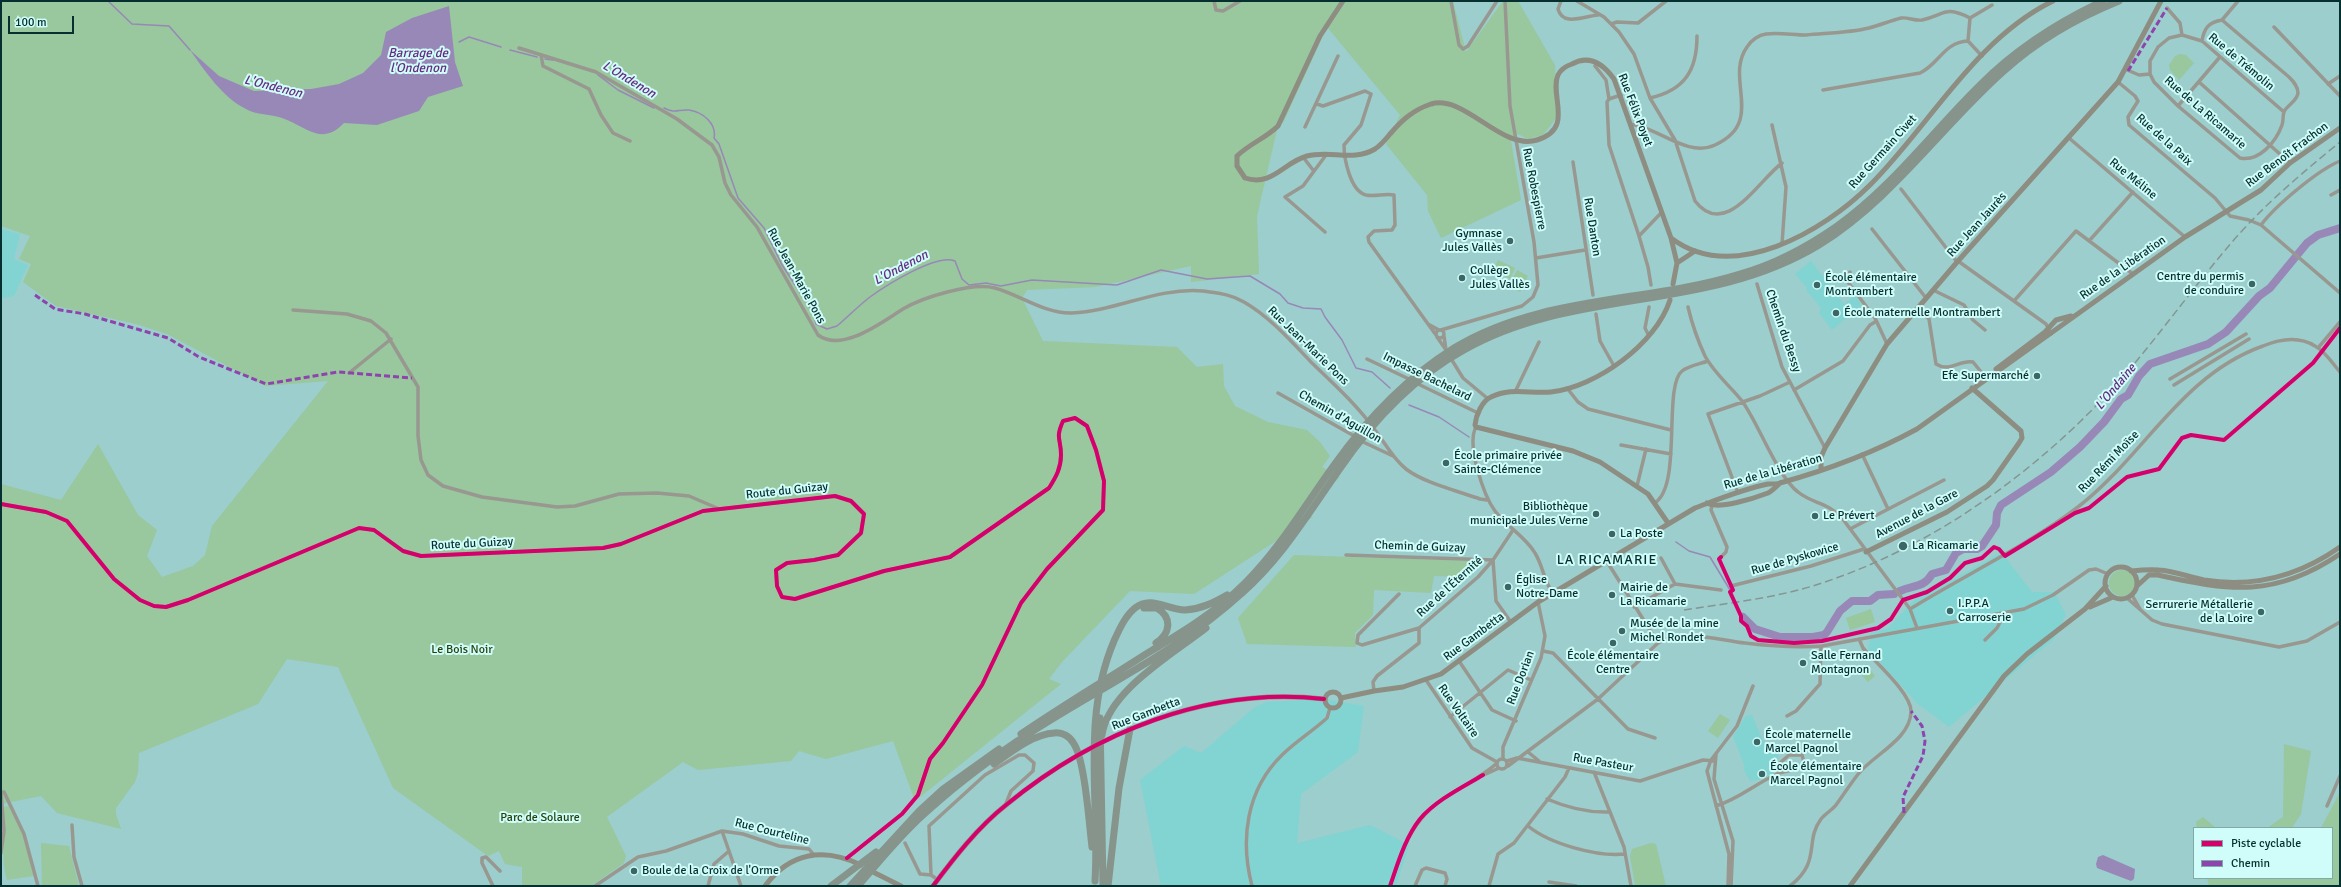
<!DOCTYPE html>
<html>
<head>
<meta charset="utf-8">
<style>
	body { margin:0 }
	#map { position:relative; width:2341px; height:887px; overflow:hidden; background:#9bcecc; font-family:Signika,sans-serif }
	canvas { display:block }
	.frame { position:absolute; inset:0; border:2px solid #05302f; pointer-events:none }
	.legend { position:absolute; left:2193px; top:827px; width:140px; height:52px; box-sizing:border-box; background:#d0fcf9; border:1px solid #7faaa8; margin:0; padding:5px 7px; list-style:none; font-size:12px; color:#05302f }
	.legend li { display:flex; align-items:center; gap:8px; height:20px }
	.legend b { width:20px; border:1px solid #7faaa8 }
	.scale { position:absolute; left:8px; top:16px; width:66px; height:18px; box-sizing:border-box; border:2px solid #05302f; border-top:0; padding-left:5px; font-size:12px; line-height:14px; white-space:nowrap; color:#05302f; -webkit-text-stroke:3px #d0fcf9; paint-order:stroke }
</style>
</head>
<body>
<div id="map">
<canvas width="2341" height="887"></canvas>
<div class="frame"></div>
<ul class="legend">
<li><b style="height:5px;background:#d6006c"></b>Piste cyclable</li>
<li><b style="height:5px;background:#8e44ad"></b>Chemin</li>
</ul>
<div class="scale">100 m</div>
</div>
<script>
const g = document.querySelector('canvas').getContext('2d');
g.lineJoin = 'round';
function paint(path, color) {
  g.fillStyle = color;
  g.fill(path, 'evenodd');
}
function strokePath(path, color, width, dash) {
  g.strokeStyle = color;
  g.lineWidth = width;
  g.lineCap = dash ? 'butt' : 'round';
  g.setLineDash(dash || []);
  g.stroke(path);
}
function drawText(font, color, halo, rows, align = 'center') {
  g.font = font + ' Signika,sans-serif';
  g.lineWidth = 4;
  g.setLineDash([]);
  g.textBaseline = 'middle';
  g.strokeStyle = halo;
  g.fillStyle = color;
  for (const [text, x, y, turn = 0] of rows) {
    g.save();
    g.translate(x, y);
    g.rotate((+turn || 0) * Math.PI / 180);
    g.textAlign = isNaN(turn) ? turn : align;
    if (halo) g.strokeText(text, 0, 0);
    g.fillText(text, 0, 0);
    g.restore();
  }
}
paint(new Path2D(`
	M1 229 20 234 14 259 28 265 14 296 4 298 1 297Z
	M1811 261 1844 304 1855 296 1862 305 1832 330 1819 313 1821 308 1806 290 1807 288 1795 274Z
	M2001 552 2032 592H2054L2066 615 2054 639 1949 727 1918 704 1868 649 1871 632 1887 629 1917 597 1924 596Z
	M1323 699 1364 706 1358 752 1301 794 1297 843 1370 825 1409 845 1396 886H1161L1140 780 1184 746 1201 753 1255 707 1267 702Z
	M1752 715 1763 741 1776 747 1778 755 1777 764 1773 773 1763 779 1750 781 1743 768 1745 767 1733 736 1746 716Z`), '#82d4d2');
paint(new Path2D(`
	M1 1H1453L1466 52 1503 1H1518L1555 65 1557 117 1543 135 1528 139 1518 134 1511 141 1521 200 1441 238 1428 211 1427 195 1386 144 1400 115 1327 27 1284 121 1277 130 1257 216 1259 274 1191 282V266L1096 287 1027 290 1022 298 1043 341 1177 347 1197 367 1223 364 1224 386 1235 406 1268 422 1307 430 1320 442 1330 456 1322 467 1340 477 1303 513 1313 517 1194 594 1130 591 1062 662 1049 679 1061 684 915 801 893 741 826 759 799 751 791 761 698 770 683 762 607 817 626 856 624 863 591 886H522V867L505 864 499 851 488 856 393 788 338 667 287 659 258 704 139 753 138 773 135 782 116 808V814L121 829 57 813 41 796 1 804V484L61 500 98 444 138 515 157 530 147 556 162 577 193 566 205 555 212 526 328 381 265 386 167 334 136 324 56 306 23 282 31 264 19 259 30 236 1 226Z
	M2180 54 2186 55 2194 63 2179 80 2170 70 2169 65 2175 56Z
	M1498 260 1515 268 1510 279 1493 270Z
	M1517 270 1528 276 1520 292 1509 286Z
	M1294 555 1470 561V577L1434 576 1431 593 1374 590 1373 615 1355 633 1356 647 1247 644 1238 618Z
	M2109 583a13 13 0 1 1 26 0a13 13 0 1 1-26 0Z
	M1871 609 1875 622 1850 630 1846 618Z
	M1866 664 1875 676 1868 682 1858 671Z
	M1720 714 1730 720 1718 738 1708 731Z
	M2284 744 2311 751 2301 814 2292 828H2267L2283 817Z
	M2340 792V886H2209L2207 878H2332V828H2321Z
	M9 806 23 834 34 876 7 880C0 858 5 832 4 807Z
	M2203 817 2216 828H2197L2196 822Z
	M41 843 69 846 79 886H42Z
	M1651 843 1656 844 1666 886H1635L1630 856 1632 849Z`), '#99c79e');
paint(new Path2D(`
	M449 6 455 62 463 86 428 97 419 111 377 125 344 123C321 147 306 126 282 118 271 114 256 115 246 109 222 97 205 71 190 50L219 76 254 91 311 89 339 84 363 73 381 55 386 32 412 18Z
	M2103 855 2135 869 2134 879 2131 881 2097 868 2096 864 2098 857Z`), '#9888b8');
strokePath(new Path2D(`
	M108 1 132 24 169 26 190 50
	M459 42 469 37 501 47
	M510 50 537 57
	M545 59 553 60
	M598 75 618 90 654 108
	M664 108C676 114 678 109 689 110 703 112 717 124 714 138L719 144 738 198 764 228 782 265 813 312 816 324 827 329 837 326C848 317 858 306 870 297 885 286 937 253 955 261L962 279 969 285 986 283 1001 286 1032 280 1117 285 1161 270 1207 279 1250 276 1280 294 1288 303 1303 308 1321 309 1325 317 1342 340 1356 368 1372 372 1390 388
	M1409 405 1439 417 1469 437
	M1676 542 1689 551 1710 557 1730 590`), '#9888b8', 1.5);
strokePath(new Path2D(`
	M1900 591C1913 585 1924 588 1932 574L1946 570 1956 553 1963 549H1977L1982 546 1996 525 1997 513 2001 505 2051 472 2080 447 2104 422 2121 399 2128 395 2139 376 2150 364 2208 344 2226 332 2259 296 2270 288 2307 243 2318 235 2340 228
	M1743 617 1755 629 1780 637H1813L1824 635 1827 632 1840 611 1852 601H1870L1878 595 1894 594`), '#9888b8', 8);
strokePath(new Path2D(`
	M1214 1 1216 10 1223 11 1240 1
	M1451 1 1459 45 1463 49 1468 46 1497 1
	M1561 1 1558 9C1563 27 1584 16 1598 15
	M1577 1 1604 17 1619 32 1634 54 1650 98 1675 140 1695 201C1725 240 1758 181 1782 163
	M2167 8 2180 23 2182 35
	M2222 20 2238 1
	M1611 24 1617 22 1638 23 1666 1
	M2274 27 2340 96
	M1968 41 1970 18 1992 5
	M2202 41C2204 28 2209 22 2222 20L2289 77C2293 81 2298 86 2298 93 2297 101 2289 104 2285 110 2282 114 2284 120 2282 125 2276 142 2259 162 2240 158L2178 106 2154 82 2150 74V61L2158 47 2169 38 2182 35 2202 41 2284 112
	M519 48 596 72 677 119 712 145 719 157 725 183 731 195 757 227 818 335C842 353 882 322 903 309 923 297 973 282 995 288 1020 295 1045 314 1072 313 1117 311 1157 287 1203 291 1217 293 1231 294 1244 302 1270 317 1291 341 1312 363 1334 384 1357 405 1375 430 1385 443 1393 459 1406 469 1424 483 1458 491 1480 499L1487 500
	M541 55 543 66 589 89 601 115 613 133 630 141
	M1595 66 1606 80 1609 99
	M2125 69 2139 75 2150 74
	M2118 82 2135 96 2138 101 2128 117 2129 125 2215 198 2230 216 2249 220 2261 225 2340 293
	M2199 82 2290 163
	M2328 84 2340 76
	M1823 90 1920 73C1939 64 1944 42 1968 41L1982 56
	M1621 95 1609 99 1607 102 1609 145 1639 236 1662 212
	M1650 98C1685 90 1697 70 1697 36
	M1317 104 1323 106 1365 91 1371 94 1361 125 1344 145C1344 158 1350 191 1366 195 1375 197 1385 193 1394 195L1395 225 1392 230 1374 231 1368 237 1369 242 1428 324
	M2178 106 2219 58
	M1630 124C1658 127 1687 158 1715 145 1766 122 1724 79 1747 47 1751 40 1759 35 1766 34 1779 32 1793 35 1806 35 1826 33 1849 33 1869 28 1880 25 1890 21 1901 18 1908 17 1914 21 1922 20 1945 15 1944 5 1970 18
	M1772 125 1786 187 1782 244
	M1305 127 1338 56
	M2069 138 2185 237
	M1303 157 1313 170
	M1573 162 1593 295
	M1901 189 1957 262
	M2331 195 2340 190
	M2261 225C2275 206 2318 170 2340 161
	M1872 229 1926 298
	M1325 232 1285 197 1303 186 1326 155
	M1639 236 1648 267 1651 285
	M2089 241 2133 192
	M1536 258 1585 250
	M1958 261 2046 324 2051 334
	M1850 272 1844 277 1875 318 1887 344
	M1757 284 1782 367 1825 448
	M1933 290 1964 305 1973 320 1985 330
	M2014 301 2076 231 2133 274
	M1688 307C1692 324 1698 341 1705 356 1714 373 1731 387 1742 401 1759 424 1777 476 1798 492 1813 504 1827 502 1842 518L1910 609 1917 628
	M1918 308 1929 319 1936 364C1950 373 1960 359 1973 362L1986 378
	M293 310 347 314 371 321 386 333 418 387V436L421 460 428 475 443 486 482 497 557 507 575 506 619 494 657 493 689 496 717 508
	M1596 314 1600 341 1614 366
	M1436 334a4 4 0 1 1 8 0a4 4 0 1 1-8 0Z
	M1441 330 1522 306 1533 297 1538 285 1534 242 1510 106 1505 1
	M1648 334 1645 328 1649 307
	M1436 335 1428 324 1439 330
	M1437 337 1446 350 1444 336
	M2318 348 2340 322
	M1450 357 1463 378 1487 398
	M1367 359 1411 380
	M349 373 391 339
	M2170 379 2246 334
	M1416 383 1478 413
	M2174 385 2249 339
	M1567 388 1578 402 1588 409 1671 430
	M1516 390 1539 342
	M1794 390 1843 361 1870 325 1875 322
	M1278 393 1356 437
	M1476 427C1466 445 1484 496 1495 511 1506 526 1526 537 1535 553 1543 566 1544 581 1552 592
	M1361 441 1393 456
	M1621 445 1671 454
	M1862 454 1888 509
	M1637 486 1646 449
	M1738 493 1708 414 1760 396 1790 382
	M1656 502C1682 483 1663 386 1682 371 1688 366 1700 364 1708 361
	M1 504 46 512 67 521 114 579 140 600 154 606 166 607 188 600 359 528 374 530 403 551 421 556 603 548 621 544 703 511 835 496 851 501 864 514 861 533 838 555 814 560 787 563 776 570 777 586 782 597 795 599 884 571 950 557 1049 488C1056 477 1061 468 1061 455 1061 438 1055 439 1063 421L1075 418 1087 426 1096 450 1104 481 1103 510 1047 569 1021 603 982 685 943 743 930 759 918 795 902 814 847 858
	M1712 506 1711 510 1727 547 1726 552 1721 557
	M1850 529 1944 480
	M1346 555 1493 560
	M1661 558 1675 584
	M1606 560 1658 643
	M1731 586 1811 566 1864 549
	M1399 594 1358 635 1357 643 1362 645 1419 628
	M2132 595 2140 609
	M2127 598 2152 620 2162 624 2279 647 2307 641 2340 622
	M1634 607 1675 584 1721 590
	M1910 609C1965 575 2027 546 2078 507 2144 456 2181 375 2263 346 2280 339 2299 336 2315 346 2325 351 2333 364 2340 372
	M1510 621 1496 601 1493 560 1513 530
	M1985 640 1997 628 2005 613
	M1543 651 1553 653 1628 729 1655 738
	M1459 661 1492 710 1516 721
	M1426 680 1472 748 1497 762
	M1374 691 1373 682 1377 676 1419 643V628L1478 577 1493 560
	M1787 716 1796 711 1820 684 1821 646
	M1450 717 1508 670 1531 680
	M1528 752 1539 761
	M1716 754 1714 779 1733 841 1731 886
	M1497 764a5 5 0 1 1 10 0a5 5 0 1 1-10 0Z
	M1503 759V747L1541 658 1545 636 1538 602
	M1507 761 1517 758 1640 781 1703 760 1715 761
	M1508 766 1598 699 1658 643C1683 628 1718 640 1745 643 1770 646 1798 648 1822 646L2024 609 2053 595 2089 570 2096 569 2108 574
	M1594 772 1624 847 1631 886
	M1486 774 1499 768
	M1547 799C1568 808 1587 813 1610 812
	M1716 806C1739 799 1755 784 1777 774 1787 770 1796 772 1804 762L1802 755H1789L1780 763 1778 774
	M2327 806 2340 776
	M72 825 74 857 82 886
	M1528 826C1550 844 1597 857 1625 854
	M905 843 920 874 931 875
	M729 851 741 886
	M1 853 4 831 1 792H4L24 834 38 886
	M938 880 931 875 929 826 985 775 1019 755H1025L1034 763 1033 771 1011 791 1005 806
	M1549 882 1576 886
	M493 886 482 863V858L486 857 500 871
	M595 886 638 857 666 851 722 831 743 834 779 846 809 849 814 855
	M708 886 714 864 729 851 722 831
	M1252 886C1240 840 1246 790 1282 755 1296 741 1313 731 1327 718L1330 708
	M1390 886C1398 863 1405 838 1421 819 1440 795 1473 784 1496 764
	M1415 886 1422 870 1426 868 1445 873 1447 879 1445 886
	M1489 886 1498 854 1514 843 1565 777 1569 768
	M1728 886 1729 854 1707 771 1711 760 1737 726 1753 686
	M1790 886C1822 861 1804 842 1821 819 1825 814 1832 810 1836 805 1844 794 1851 783 1859 773 1875 754 1910 739 1911 712 1912 694 1875 662 1863 648L1859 639`), '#989890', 3.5);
strokePath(new Path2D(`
	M1343 1 1320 36 1278 126C1266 138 1249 144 1237 156V166L1245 178C1272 187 1284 162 1307 156 1331 150 1353 162 1375 149 1381 145 1386 139 1390 134 1402 120 1413 110 1431 104 1465 94 1501 151 1537 140 1575 129 1549 95 1558 75 1561 69 1566 66 1572 64 1590 54 1604 65 1614 79L1671 238 1677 263 1673 284
	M1671 238C1733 285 1824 231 1870 185 1930 125 1975 39 2053 1
	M1677 263 1695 251
	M1996 369 2045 332 2056 320 2071 316
	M1821 470V457L1825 448 1887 344 1958 261 2118 82 2161 1
	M1707 503C1718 510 1755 498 1768 493 1772 491 1776 487 1780 483
	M1668 523 1648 494 1600 462 1573 451 1476 427 1475 425C1476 415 1482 401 1491 397 1511 387 1530 394 1551 392 1596 387 1656 344 1670 300
	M1866 552 1947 512 1987 486 1993 480 2019 443 2022 438 2021 431 1972 388
	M2105 583a16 16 0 1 1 32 0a16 16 0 1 1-32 0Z
	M2131 571C2140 570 2150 569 2159 570 2174 571 2189 577 2204 580 2253 588 2299 576 2340 547
	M2137 586 2149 575H2158C2230 591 2275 598 2340 554
	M2090 607 2113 597
	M1325 700a8 8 0 1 1 16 0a8 8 0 1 1-16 0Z
	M1341 698 1374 691 1403 687 1441 674 1538 602 1695 508C1719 499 1743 489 1768 484 1772 484 1777 484 1780 483 1827 470 1875 452 1917 429L2185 237 2261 190 2290 163 2340 128
	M869 870 901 886
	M765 886C790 852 824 847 861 865
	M933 886C954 858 978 827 1006 805 1095 732 1208 686 1324 699
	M1850 886 2004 676 2027 654 2085 609 2106 586`), '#8e8d82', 5);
strokePath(new Path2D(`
	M1144 608H1157C1173 618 1170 634 1156 643
	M1100 718 1103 886
	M1021 734C1062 706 1104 681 1146 654 1181 633 1216 612 1245 583 1280 548 1305 505 1334 465 1367 419 1406 378 1454 348 1541 295 1646 303 1740 274 1775 264 1807 247 1837 226 1892 187 1933 131 1981 84 2016 49 2058 22 2103 1
	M1102 735C1108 691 1173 654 1206 628
	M994 764C1010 753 1033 734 1054 733 1062 732 1070 736 1074 744 1085 761 1089 823 1092 847
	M1095 881C1100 801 1081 718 1114 641 1119 630 1125 616 1135 608 1151 595 1167 610 1185 610 1201 609 1213 603 1227 595
	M831 886 876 852
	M850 886 919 811 943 789 999 749
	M858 886C879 862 899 837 922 816 951 789 984 764 1016 742 1089 693 1177 653 1241 594 1282 558 1308 514 1339 470 1372 422 1413 378 1464 350 1575 287 1707 313 1819 245 1892 200 1941 127 2004 71 2037 41 2077 18 2119 1
	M1108 886 1119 788 1130 729`), '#87948b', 7);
strokePath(new Path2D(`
	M1684 610C1729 603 1776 598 1819 584 1936 546 2042 468 2123 377 2161 333 2195 285 2233 241 2265 204 2302 173 2340 142`), '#859690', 1.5, [8, 4]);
strokePath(new Path2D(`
	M2128 71 2167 8
	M35 295 55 309 85 314 168 338 199 357 266 384 338 372 412 378
	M1904 813 1903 797 1923 756 1925 741 1922 726 1911 711`), '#8e44ad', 3, [6, 3]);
strokePath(new Path2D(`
	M1 504 46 512 67 521 114 579 140 600 154 606 166 607 188 600 359 528 374 530 403 551 421 556 603 548 621 544 703 511 835 496 851 501 864 514 861 533 838 555 814 560 787 563 776 570 777 586 782 597 795 599 884 571 950 557 1049 488C1056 477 1061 468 1061 455 1061 438 1055 439 1063 421L1075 418 1087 426 1096 450 1104 481 1103 510 1047 569 1021 603 982 685 943 743 930 759 918 795 902 814 847 858
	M1721 557 1719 559 1733 590 1730 592 1741 616V621L1747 626 1751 636 1758 640 1794 643 1822 641 1878 628 1891 619 1903 600 1927 592 1950 578 1965 563 1982 558 1994 547 1999 549 2005 556 2075 513 2089 508 2127 477 2159 469 2182 438 2191 435 2224 440 2313 363 2340 328
	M933 886C954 858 978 827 1006 805 1095 732 1208 686 1324 699
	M1390 886C1398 863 1405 838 1420 819 1436 800 1463 787 1483 775`), '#d6006c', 4);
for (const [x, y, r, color] of [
	[1510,241,4,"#3a6766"],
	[1462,278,4,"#3a6766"],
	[2252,284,4,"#3a6766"],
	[1817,285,4,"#3a6766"],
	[1836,313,4,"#3a6766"],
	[2037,376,4,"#3a6766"],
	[1446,463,4,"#3a6766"],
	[1596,514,4,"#3a6766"],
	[1815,516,4,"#3a6766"],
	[1612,534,4,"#3a6766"],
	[1903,546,5,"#3a6766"],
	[1508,587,4,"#3a6766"],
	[1612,595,4,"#3a6766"],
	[1950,611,4,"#3a6766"],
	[2261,612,4,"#3a6766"],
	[1622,631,4,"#3a6766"],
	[1613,643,4,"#3a6766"],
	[1803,663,4,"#3a6766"],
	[1757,742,4,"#3a6766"],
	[1762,774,4,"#3a6766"],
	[634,871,4,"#3a6766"]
]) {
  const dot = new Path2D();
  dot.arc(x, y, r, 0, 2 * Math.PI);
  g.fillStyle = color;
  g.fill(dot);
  strokePath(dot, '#d0fcf9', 1.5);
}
drawText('12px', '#05302f', '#d0fcf9', [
	["Rue de Trémolin",2241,62,40],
	["Rue Félix Poyet",1635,110,69],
	["Rue de La Ricamarie",2205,113,41],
	["Rue de la Paix",2164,140,42],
	["Rue Germain Civet",1883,152,-48],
	["Rue Benoît Frachon",2287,155,-37],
	["Rue Méline",2133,179,39],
	["Rue Robespierre",1534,189,79],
	["Rue Jean Jaurès",1977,225,-48],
	["Rue Danton",1592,227,81],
	["Rue de la Libération",2123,268,-35],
	["Rue Jean-Marie Pons",796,276,61],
	["Chemin du Bessy",1783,331,71],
	["Rue Jean-Marie Pons",1308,346,44],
	["Impasse Bachelard",1427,377,26],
	["Chemin d'Aguillon",1340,417,30],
	["Rue Rémi Moïse",2109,462,-46],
	["Rue de la Libération",1773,472,-16],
	["Route du Guizay",787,491,-6],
	["Avenue de la Gare",1917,514,-28],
	["Route du Guizay",472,544,-3],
	["Chemin de Guizay",1420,547,2],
	["Rue de Pyskowice",1795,559,-16],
	["Rue de l'Éternité",1450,587,-42],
	["Rue Gambetta",1474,637,-37],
	["Rue Dorian",1521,678,-69],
	["Rue Voltaire",1458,711,55],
	["Rue Gambetta",1146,714,-21],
	["Rue Pasteur",1603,763,10],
	["Rue Courteline",772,832,14]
]);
drawText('12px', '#05302f', '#d0fcf9', [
	["Gymnase",1502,234,"right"],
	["Jules Vallès",1502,248,"right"],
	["Collège",1470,271],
	["Jules Vallès",1470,285],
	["Centre du permis",2244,277,"right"],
	["de conduire",2244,291,"right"],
	["École élémentaire",1825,278],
	["Montrambert",1825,292],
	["École maternelle Montrambert",1844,313],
	["Efe Supermarché",2029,376,"right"],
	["École primaire privée",1454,456],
	["Sainte-Clémence",1454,470],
	["Bibliothèque",1588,507,"right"],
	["municipale Jules Verne",1588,521,"right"],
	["Le Prévert",1823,516],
	["La Poste",1620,534],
	["La Ricamarie",1912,546],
	["Église",1516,580],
	["Notre-Dame",1516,594],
	["Mairie de",1620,588],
	["La Ricamarie",1620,602],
	["I.P.P.A",1958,604],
	["Carroserie",1958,618],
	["Serrurerie Métallerie",2253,605,"right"],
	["de la Loire",2253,619,"right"],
	["Musée de la mine",1630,624],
	["Michel Rondet",1630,638],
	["École élémentaire",1613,656,"center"],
	["Centre",1613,670,"center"],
	["Salle Fernand",1811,656],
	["Montagnon",1811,670],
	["École maternelle",1765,735],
	["Marcel Pagnol",1765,749],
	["École élémentaire",1770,767],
	["Marcel Pagnol",1770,781],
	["Boule de la Croix de l'Orme",642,871]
], 'left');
drawText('12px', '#26410b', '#d0fcf9', [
	["Le Bois Noir",462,650],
	["Parc de Solaure",540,818]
]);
drawText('italic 13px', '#652c81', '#d0fcf9', [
	["Barrage de",418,54],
	["l'Ondenon",418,69],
	["L'Ondenon",629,80,31],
	["L'Ondenon",273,87,14],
	["L'Ondenon",901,268,-28],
	["L'Ondaine",2116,387,-50]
]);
g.letterSpacing = '1px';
drawText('14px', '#05302f', '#d0fcf9', [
	["LA RICAMARIE",1607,560]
]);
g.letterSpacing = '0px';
</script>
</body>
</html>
